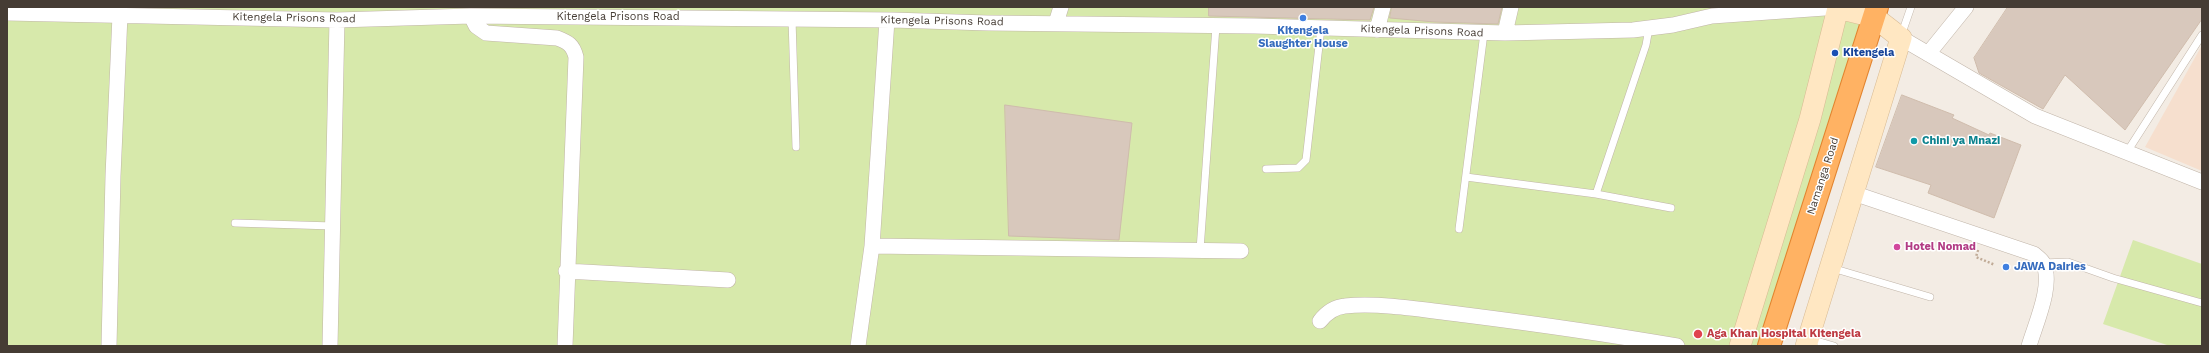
<!DOCTYPE html>
<html>
<head>
<meta charset="utf-8">
<style>
	body { margin:0 }
	#map { position:relative; width:2209px; height:353px; overflow:hidden; background:#f3ece4; font-family:"Work Sans",sans-serif }
	canvas { display:block }
	.frame { position:absolute; inset:0; border:8px solid #453c34; pointer-events:none }
</style>
</head>
<body>
<div id="map">
<canvas width="2209" height="353"></canvas>
<div class="frame"></div>
</div>
<script>
const g = document.querySelector('canvas').getContext('2d');
g.lineJoin = 'round';
function paint(path, color) {
  g.fillStyle = color;
  g.fill(path, 'evenodd');
}
function strokePath(path, color, width, dash) {
  g.strokeStyle = color;
  g.lineWidth = width;
  g.lineCap = dash ? 'butt' : 'round';
  g.setLineDash(dash || []);
  g.stroke(path);
}
function drawText(font, color, halo, rows, align = 'center') {
  g.font = font + ' "Work Sans",sans-serif';
  g.lineWidth = 3;
  g.setLineDash([]);
  g.textBaseline = 'middle';
  g.strokeStyle = halo;
  g.fillStyle = color;
  for (const [text, x, y, turn = 0] of rows) {
    g.save();
    g.translate(x, y);
    g.rotate((+turn || 0) * Math.PI / 180);
    g.textAlign = isNaN(turn) ? turn : align;
    if (halo) g.strokeText(text, 0, 0);
    g.fillText(text, 0, 0);
    g.restore();
  }
}
paint(new Path2D(`
	M2202 45V171L2145 147Z`), '#f6dfce');
paint(new Path2D(`
	M7 7H1877L1768 346H7Z
	M2133 240 2202 264V346H2170L2103 324Z`), '#d7e9ab');
const building = new Path2D(`
	M1209 7H1374L1370 20 1209 16Z
	M1392 7H1502L1498 24 1434 22 1390 18Z
	M2008 7H2202V19L2125 130 2065 75 2043 109 1979 73 1974 58Z
	M1902 95 1954 115 1952 118 1989 135 1990 133 2021 145 1994 218 1928 193 1931 185 1876 167Z
	M1005 105 1132 123 1119 240 1009 236Z`);
paint(building, '#d8c8bc');
strokePath(building, '#cfbcac', 1);
const lane = new Path2D(`
	M792 19 796 147
	M1901 36 1911 7
	M2127 152 2202 35
	M1266 169 1298 168 1306 160 1321 28
	M1466 177 1596 194 1671 208
	M1596 194 1646 45 1649 28
	M235 223 333 226
	M1459 229 1484 33
	M1200 250 1216 26
	M2043 263 2068 262 2113 278 2202 303
	M1832 268 1930 297
	M1810 339 1834 346`);
const street = new Path2D(`
	M7 13 337 20 471 16 892 20 988 23 1255 26 1505 33 1633 30 1673 25 1712 16 1839 7
	M471 16 476 26 486 33 557 38C568 42 573 45 576 57L565 346
	M1056 23 1061 7
	M1377 30 1383 7
	M1505 33 1511 7
	M1901 38 2035 116 2202 182
	M1928 54 1966 7
	M1853 193 2034 254C2037 257 2042 260 2043 263 2054 284 2035 325 2029 346
	M872 246 1241 251
	M566 271 728 280
	M1320 321C1327 312 1334 307 1345 306 1380 302 1431 311 1466 315 1537 324 1607 334 1677 346
	M109 346 113 176 120 15
	M330 346 337 20
	M858 346 872 246 887 20`);
const secondary = new Path2D(`
	M1740 346 1810 119 1838 8 1874 17 1901 38 1806 346`);
const highway = new Path2D(`
	M1769 346 1877 7`);
strokePath(lane, '#c1b5a9', 8);
strokePath(street, '#c1b5a9', 16);
strokePath(secondary, '#d8bb94', 22);
strokePath(highway, '#e2842f', 24);
strokePath(new Path2D(`
	M1978 250 1976 257 1995 265`), '#c0ab97', 2.5, [2, 2]);
strokePath(lane, '#fff', 7);
strokePath(street, '#fff', 15);
strokePath(secondary, '#ffe7c2', 21);
strokePath(highway, '#ffb263', 22);
for (const [x, y, r, color] of [
	[1303,18,4,"#3f7fe0"],
	[1835,53,4,"#1a4fb4"],
	[1914,141,4,"#0f9aa8"],
	[1897,247,4,"#d1479c"],
	[2006,267,4,"#3f7fe0"],
	[1698,334,5,"#e0444e"]
]) {
  const dot = new Path2D();
  dot.arc(x, y, r, 0, 2 * Math.PI);
  g.fillStyle = color;
  g.fill(dot);
  strokePath(dot, '#fff', 1.5);
}
drawText('11px', '#453c34', '#fff', [
	["Kitengela Prisons Road",618,17],
	["Kitengela Prisons Road",294,18,1],
	["Kitengela Prisons Road",942,21,1],
	["Kitengela Prisons Road",1422,31,2],
	["Namanga Road",1823,176,-72]
]);
drawText('bold 11px', '#366cbe', '#fff', [
	["Kitengela",1303,31],
	["Slaughter House",1303,44],
	["JAWA Dairies",2014,267,"left"]
]);
drawText('bold 11px', '#164399', '#fff', [
	["Kitengela",1843,53]
], 'left');
drawText('bold 11px', '#0d838f', '#fff', [
	["Chini ya Mnazi",1922,141]
], 'left');
drawText('bold 11px', '#b23c85', '#fff', [
	["Hotel Nomad",1905,247]
], 'left');
drawText('bold 11px', '#be3a42', '#fff', [
	["Aga Khan Hospital Kitengela",1707,334]
], 'left');
</script>
</body>
</html>
